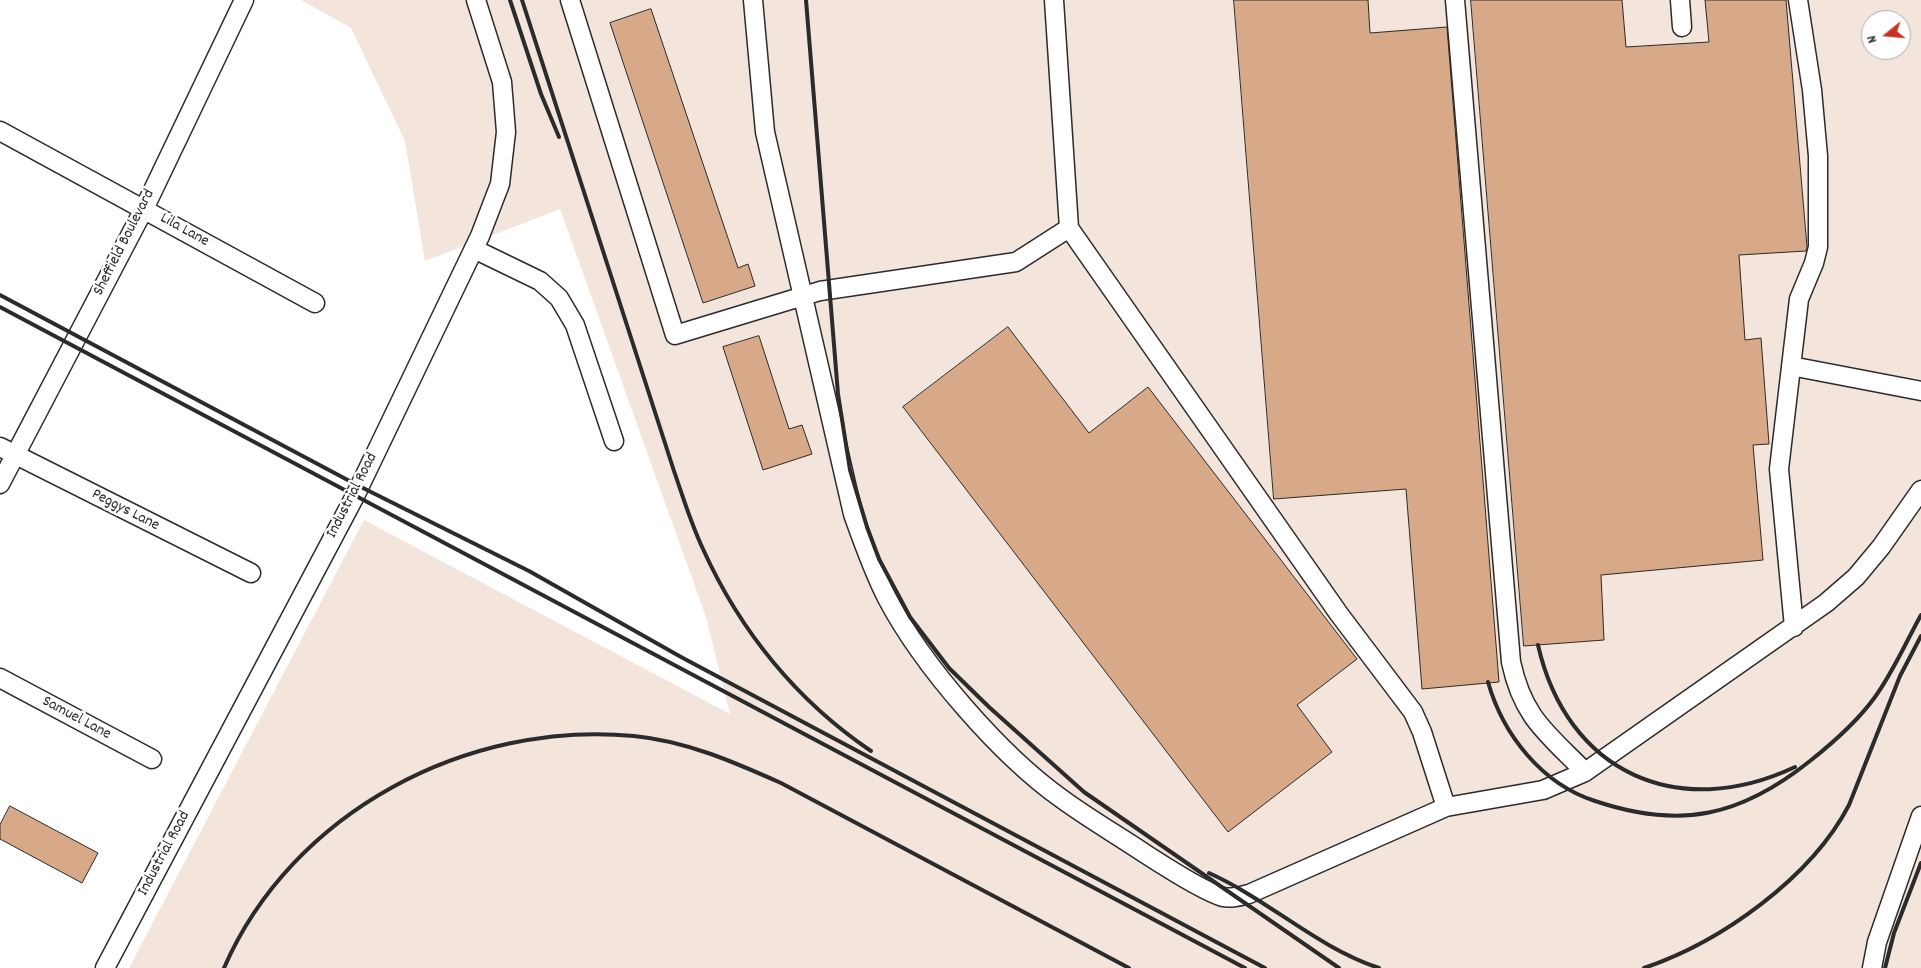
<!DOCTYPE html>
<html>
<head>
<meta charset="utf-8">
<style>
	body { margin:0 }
	#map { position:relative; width:1921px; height:968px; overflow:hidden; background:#fff; font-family:Dekko,sans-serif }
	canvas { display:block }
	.north { position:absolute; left:1861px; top:10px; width:50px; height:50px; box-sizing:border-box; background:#fff; border:1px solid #aaa; border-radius:50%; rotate:253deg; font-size:14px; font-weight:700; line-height:20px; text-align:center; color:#2b2b2b }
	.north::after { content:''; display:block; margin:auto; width:18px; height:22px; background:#c8321e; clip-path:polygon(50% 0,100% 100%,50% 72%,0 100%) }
</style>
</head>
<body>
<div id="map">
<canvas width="1921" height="968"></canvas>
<div class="north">N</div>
</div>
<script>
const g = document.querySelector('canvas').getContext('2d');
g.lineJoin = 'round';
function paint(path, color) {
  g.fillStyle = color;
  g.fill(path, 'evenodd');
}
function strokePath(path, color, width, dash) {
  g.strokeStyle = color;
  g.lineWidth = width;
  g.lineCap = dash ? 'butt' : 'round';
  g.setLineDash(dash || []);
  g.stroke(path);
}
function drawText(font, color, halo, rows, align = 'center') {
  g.font = font + ' Dekko,sans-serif';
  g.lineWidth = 5;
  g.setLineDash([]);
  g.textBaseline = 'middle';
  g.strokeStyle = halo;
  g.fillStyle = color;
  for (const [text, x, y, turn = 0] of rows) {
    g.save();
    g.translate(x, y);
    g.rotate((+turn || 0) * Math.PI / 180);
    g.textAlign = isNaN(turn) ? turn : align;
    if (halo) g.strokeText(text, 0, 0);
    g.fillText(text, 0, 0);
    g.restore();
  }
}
paint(new Path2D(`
	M301 0H1921V968H129L364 520 730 714 706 617 560 209 425 261 405 141 351 28ZM1871 20H1901V50H1871Z`), '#f3e5db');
const building = new Path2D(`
	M1234 0H1368L1370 33 1447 27 1499 682 1422 689 1406 489 1274 499Z
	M1471 0H1622L1626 47 1709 42 1705 0H1786L1807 247 1806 251 1739 255 1745 340 1761 338 1769 444 1753 445 1763 560 1601 575 1604 640 1524 646Z
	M651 9 738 268 748 264 755 286 703 303 610 23Z
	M1008 327 1089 433 1148 387 1357 659 1297 705 1332 752 1228 832 903 407Z
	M759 336 789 429 802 425 812 454 763 470 723 347Z
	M10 806 98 853 82 883 0 839V825Z`);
paint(building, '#d7a988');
strokePath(building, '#2b2b2b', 1);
const minor = new Path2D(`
	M570 0 675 335 820 291 1016 262 1069 228
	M753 0 765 132 853 514C863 542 873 571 887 598 922 665 1000 755 1062 799 1088 818 1117 835 1144 853 1161 864 1204 892 1223 897 1232 899 1240 896 1249 894L1446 807 1543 790 1585 772 1826 603 1856 577 1881 547 1921 490
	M1054 0 1069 228 1339 614 1413 712 1422 732 1446 807
	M1455 0 1511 662C1523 718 1547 733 1585 772
	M1680 0 1682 27
	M0 131 315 303
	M474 249 540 281 559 298 575 325 614 441
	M1791 366 1921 391
	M0 447 251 573
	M0 484 144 209 244 0
	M1794 627 1779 469 1799 299 1814 263 1818 247V156L1812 90 1798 0
	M0 678 152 759
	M105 968 355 496 480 236 500 184 506 132 502 82 476 0
	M1872 968 1877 942 1921 816`);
strokePath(minor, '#2b2b2b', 21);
strokePath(minor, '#fff', 18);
strokePath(new Path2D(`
	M510 0 541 94 559 137
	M522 0 674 471C683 497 691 524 703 549 740 631 797 701 871 751
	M806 0 838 394 850 470 867 527 879 559 910 617 949 668 989 707 1084 792 1339 968
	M0 295 359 486 529 571 681 657 1265 968
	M0 307 1245 968
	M1538 645C1567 773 1678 822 1795 767
	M1488 682C1503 735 1542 784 1595 801 1681 830 1741 816 1810 761 1834 742 1857 722 1875 697 1893 672 1906 642 1921 615
	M1209 873C1269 900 1316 947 1379 968
	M224 968C292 812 467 720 634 736 686 741 734 762 781 783L1129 968
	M1644 968C1721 942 1811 878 1849 805L1900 676 1921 636
	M1885 968 1894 933 1921 863`), '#2b2b2b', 4);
drawText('16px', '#2b2b2b', '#fff', [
	["Lila Lane",184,231,29],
	["Sheffield Boulevard",125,243,-63],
	["Industrial Road",353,496,-63],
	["Peggys Lane",125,511,27],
	["Samuel Lane",76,719,28],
	["Industrial Road",165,854,-62]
]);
</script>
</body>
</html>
